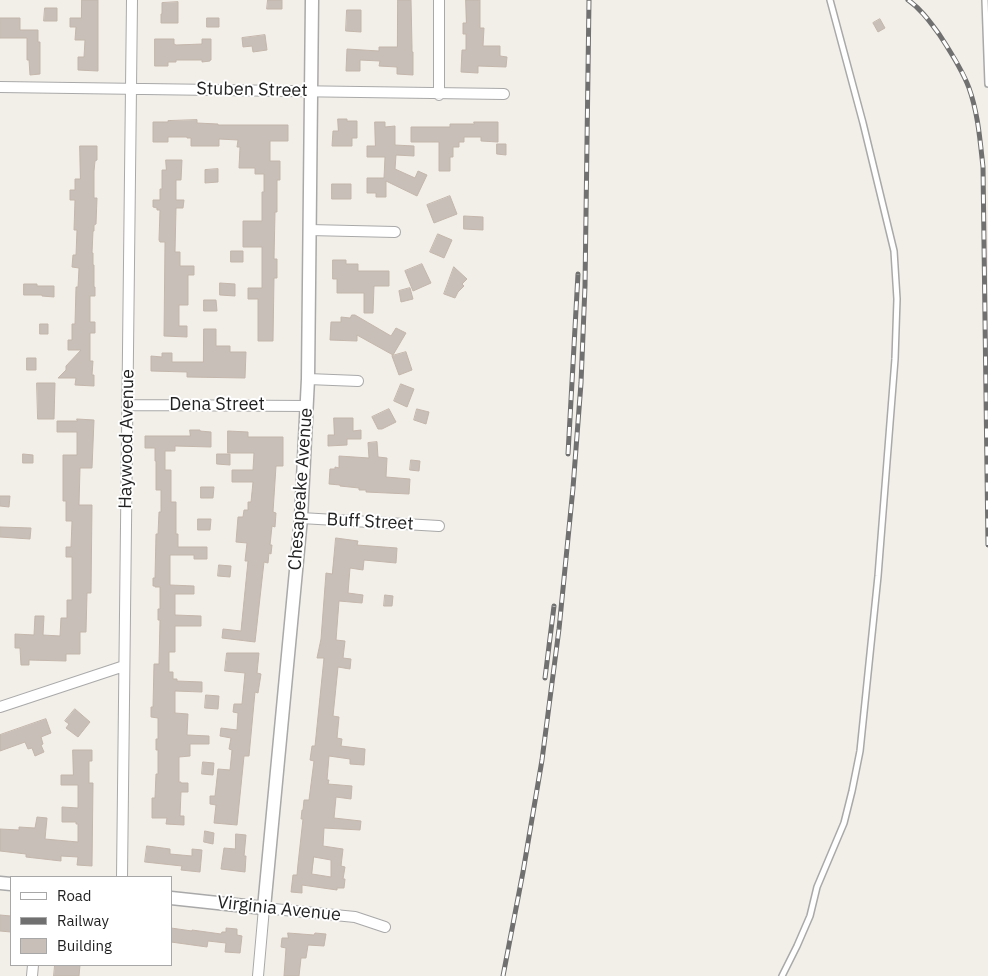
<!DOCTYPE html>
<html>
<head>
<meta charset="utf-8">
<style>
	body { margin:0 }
	#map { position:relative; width:988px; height:976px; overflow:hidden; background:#f2efe9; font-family:"IBM Plex Sans",sans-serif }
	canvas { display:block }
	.legend { position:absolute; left:10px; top:876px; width:162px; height:90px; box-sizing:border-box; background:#fff; border:1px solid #a7a7a7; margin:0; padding:6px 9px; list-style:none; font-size:15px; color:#222 }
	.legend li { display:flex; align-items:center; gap:10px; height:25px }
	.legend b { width:25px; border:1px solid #a7a7a7 }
</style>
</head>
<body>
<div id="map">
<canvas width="988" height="976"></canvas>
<ul class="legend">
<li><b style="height:6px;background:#fff"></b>Road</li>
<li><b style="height:6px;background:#707070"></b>Railway</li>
<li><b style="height:14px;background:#c7bfb8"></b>Building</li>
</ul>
</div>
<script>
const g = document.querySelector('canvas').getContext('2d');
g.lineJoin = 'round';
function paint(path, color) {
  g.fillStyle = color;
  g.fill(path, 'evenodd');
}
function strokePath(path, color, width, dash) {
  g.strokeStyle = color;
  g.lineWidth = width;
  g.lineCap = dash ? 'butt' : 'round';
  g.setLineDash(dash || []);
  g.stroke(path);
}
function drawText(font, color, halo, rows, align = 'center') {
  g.font = font + ' "IBM Plex Sans",sans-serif';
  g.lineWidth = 4;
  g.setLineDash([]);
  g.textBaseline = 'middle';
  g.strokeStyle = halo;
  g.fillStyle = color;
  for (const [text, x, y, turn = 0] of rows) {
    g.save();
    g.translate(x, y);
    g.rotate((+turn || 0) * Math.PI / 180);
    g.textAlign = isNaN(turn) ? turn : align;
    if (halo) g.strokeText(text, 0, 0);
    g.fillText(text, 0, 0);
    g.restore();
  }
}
const building = new Path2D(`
	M82 0H98V71L78 70V57H84L85 40H75L76 27H70V18H81Z
	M268 0H282V9H267Z
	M398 0H411L412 47V52H413V75L397 74V67L379 66 380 61 360 60V71H346L347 49 379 51V47H397Z
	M466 0H480V28H484L483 46H500V56L507 57 506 67 478 66V73L461 72 462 50H466V34H463V23H466Z
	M178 2V23H161V14H162V3Z
	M45 8H57V21H44Z
	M347 10H361V32L346 31Z
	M0 18H20V30H38V42H40V74L30 75 29 60H27V38H0Z
	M207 18H219V27H207Z
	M880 19 885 28 878 32 873 23Z
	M265 35 267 50 253 52 252 46 243 47 242 38Z
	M155 39H174V44L176 45 202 44V39H211V60H210V61L202 62V60H176V62H168V66H155Z
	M338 119H347V121H357V138H352V146H332L333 131H338Z
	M197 120V123L218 124V125H288V141H270V161H280V180H277V212H275L274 259H277V278H274L273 341H258V299H248V288H262V247H243V221H262V192H264V174H255V168H239L240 147H237L238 140 219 139V146H191V138H187V137H168V142H153V122H168V121Z
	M375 122H385V127L395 126V145L414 146V156L396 155 395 169 415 178 418 171 427 175 417 196 386 181V197H376V193H367V178H384L385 157H367V146H375Z
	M474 122H498V142L481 141V137H464V142H459V147H453V157H450V171H439V142H411V127H450V124H474Z
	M497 144H506V155L497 154Z
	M80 146H97V160L95 161 94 171V198H97L96 224 94 225V231H93L92 253H93V265H94V287H95V296H90V322H95V333H90V361H93L92 375H94V386L75 385 76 378H58L66 370V366L81 350H68V340H72V324H75L76 287H78L79 268 72 267 73 255H76L77 230H74L75 200H70V190H75V179H80Z
	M166 160H182L181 180H176V200H184L183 208H176L175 252H180V266H194V275H188V305H179V326H187V337L164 336 165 242H160L159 240 160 210H157V208L153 207V200H160V189H162V170H166Z
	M218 169V182L205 183V170Z
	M332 184H351V199H332Z
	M450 196 457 214 434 223 427 205Z
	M464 216 483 217V230L464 229Z
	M438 234 452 240 444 258 430 252Z
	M231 251H243V262H231Z
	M333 260H346V264H358V271H389V286H374L373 313H364V293H337V279H333Z
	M422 264 431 283 413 291 405 271Z
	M454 267 467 279 462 284 464 286 458 292 455 298 444 294Z
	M220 283 235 284V296L220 295Z
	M24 284H37V286H54V297L42 296V295H24Z
	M410 288 413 299 401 302 399 291Z
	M204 300H216L217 311H204Z
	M352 315H355L391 336 396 328 406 333 393 355 357 335V341L330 340 331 322H341V317L350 318Z
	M40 324H48V334H40Z
	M204 329H216V346H230V352H246L245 378 187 377V372L151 371V356L162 357V353H172V362H203Z
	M406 352 412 370 399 375 392 356Z
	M27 358H36V370H27Z
	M37 383H55L54 419H38Z
	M401 384 414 389 407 407 394 401Z
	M389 409 396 422 382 429H378L372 417Z
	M417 409 429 412 426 424 414 420Z
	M334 418H353V431L361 430V439H347V445L328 446V435H334Z
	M77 419 94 420 92 468H80L79 505H92L91 593H87L86 632H80V654H66V661L29 660V665H21L20 648H15V634L34 635 35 616H44L43 635 60 636 61 618H67V600H72V557H66V547H71L72 521H66V501H63V455H77V432H57V421H77Z
	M190 430H200V431L211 432V447L175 446V451H165V470H171V502H176V534H178V547H207V559H194V555H170V585L194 586V594H175V615L201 616V626H175V652H169V672H173V679H177V681L202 682V692L175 691V713L188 714 187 735 209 736V744H190V756L179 757V782H181V783H188V792H181L180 816H184V825L166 824 167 818H152V798H155L156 774H158V750H156V739H158V718L151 717V707H153L154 664H159L160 620H158V609H160V587H155V586H153V578H155L156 534H158L159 512H161V490H156V461H155V448H145V436H190Z
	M228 431 248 432V437H283V466H276L273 512 276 513 275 527 272 526 270 545H272L271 554 269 553 268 563 264 562 255 642 222 638 223 629 241 631 248 561H245L247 543 236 542 238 517H243L244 510H248V502H251L253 482H232V470H253L254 453H228Z
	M377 442 378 457 387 458 386 477 410 479 409 494 366 492V490H359V488L340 486V485L329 484 330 469H335V467L339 468V456L369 458 368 443Z
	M23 454 33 455V463H23Z
	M217 454H230V465L217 464Z
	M411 460 420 461 419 471 410 470Z
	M201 487H214L213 498H201Z
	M0 496H10L9 507 0 506Z
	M198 519H211L210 530H198Z
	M0 527 31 528 30 539 0 537Z
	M336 538 358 541 357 545 397 548 396 563 364 560 363 570 350 568 348 593 363 595 362 603 339 601 336 640 345 641 343 658 351 659 350 669 338 667 333 716 339 717 337 738 342 739 341 746 365 749 364 765 350 764V759L329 756 327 780H329L328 784 352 786 351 799 336 797 334 818 361 821 360 830 324 828 323 846 343 849 341 866 345 867 343 879H345L344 888H337V890L302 885V893L291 892 293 875H297L298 864 303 819H301L302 810H303L304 800H309L314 761 310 760 312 746H315L324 658H317L321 639 326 573 332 574ZM314 857 331 860V877L312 874Z
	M219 565 231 566 230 577 218 576Z
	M385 595 393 596 392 606H384Z
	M227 653H259L257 673 261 674 258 693 255 692 249 756H244L237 825 214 823 216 805 210 804V796H215L218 769 230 770 232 750 229 749 231 738 220 736 221 728 237 730 238 713 233 712 234 704H242L245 673 225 671Z
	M206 695 219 696 218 709 205 708Z
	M75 709 90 722 78 737 66 728 69 724 65 721Z
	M46 719 51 733 41 737 43 744 41 745 44 752 35 756 32 748 28 749 25 742 0 751V735Z
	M73 750H92V761H89V783H93L92 866 77 865 78 857 61 856V861L26 857V854L0 851V829L19 830V827L35 828 37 817 47 818 45 839 78 842V824H76V822H62V807L78 808V785H61V775H73Z
	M203 762 214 763 213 775 202 774Z
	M205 831 214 833 213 844 204 842Z
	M236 834 246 835 244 856H246L245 872 221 869 224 848 235 849Z
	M147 846 170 849V854L192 856V849L202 850 200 872 181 870 182 866 145 862Z
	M0 915 11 916V932L0 931Z
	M171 928 192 931V930L221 934 222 932H226V928L237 929V935L242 936 240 953 225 952 226 943 208 941 207 947 171 942Z
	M288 933 314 935 315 933 326 934 324 946 308 945 306 958H301L299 976H284L286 948 281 947 282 938H288Z
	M55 965H80L79 976H54Z`);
paint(building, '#c7bfb8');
strokePath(building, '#c4b6ab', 1);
const service = new Path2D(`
	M985 0 988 84
	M782 976 797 946 810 916 817 887 844 823 852 791 860 751 878 576 895 359 897 299 894 251 863 123 830 0`);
const minor = new Path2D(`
	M0 87 504 94
	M439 95V0
	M309 230 395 232
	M308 379 358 381
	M128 405 307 406
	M301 518 439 526
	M0 707 124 666
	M122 877 132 0
	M32 976 33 965
	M258 976 264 908 355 917 385 927`);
const tertiary = new Path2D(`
	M0 883 11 884
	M171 898 264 908 301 518 308 379 312 0`);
strokePath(service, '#a9a9a9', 8);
strokePath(minor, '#a9a9a9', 12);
strokePath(tertiary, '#a9a9a9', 15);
strokePath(service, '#fff', 5);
strokePath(minor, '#fff', 10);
strokePath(tertiary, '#fff', 12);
const rail = new Path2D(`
	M908 0C921 9 930 22 939 34 950 51 962 69 969 88 978 113 980 140 983 167L988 545
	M568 454 578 274
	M545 678 554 606
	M503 976 523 872 542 760 559 629 573 488 581 383 585 286 589 0`);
strokePath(rail, '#707070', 5);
strokePath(rail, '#fff', 3, [9]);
drawText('18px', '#222', '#fff', [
	["Stuben Street",252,90,1],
	["Dena Street",217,405],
	["Haywood Avenue",127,439,-89],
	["Chesapeake Avenue",301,489,-86],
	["Buff Street",370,522,3],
	["Virginia Avenue",279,909,6]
]);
</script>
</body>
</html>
